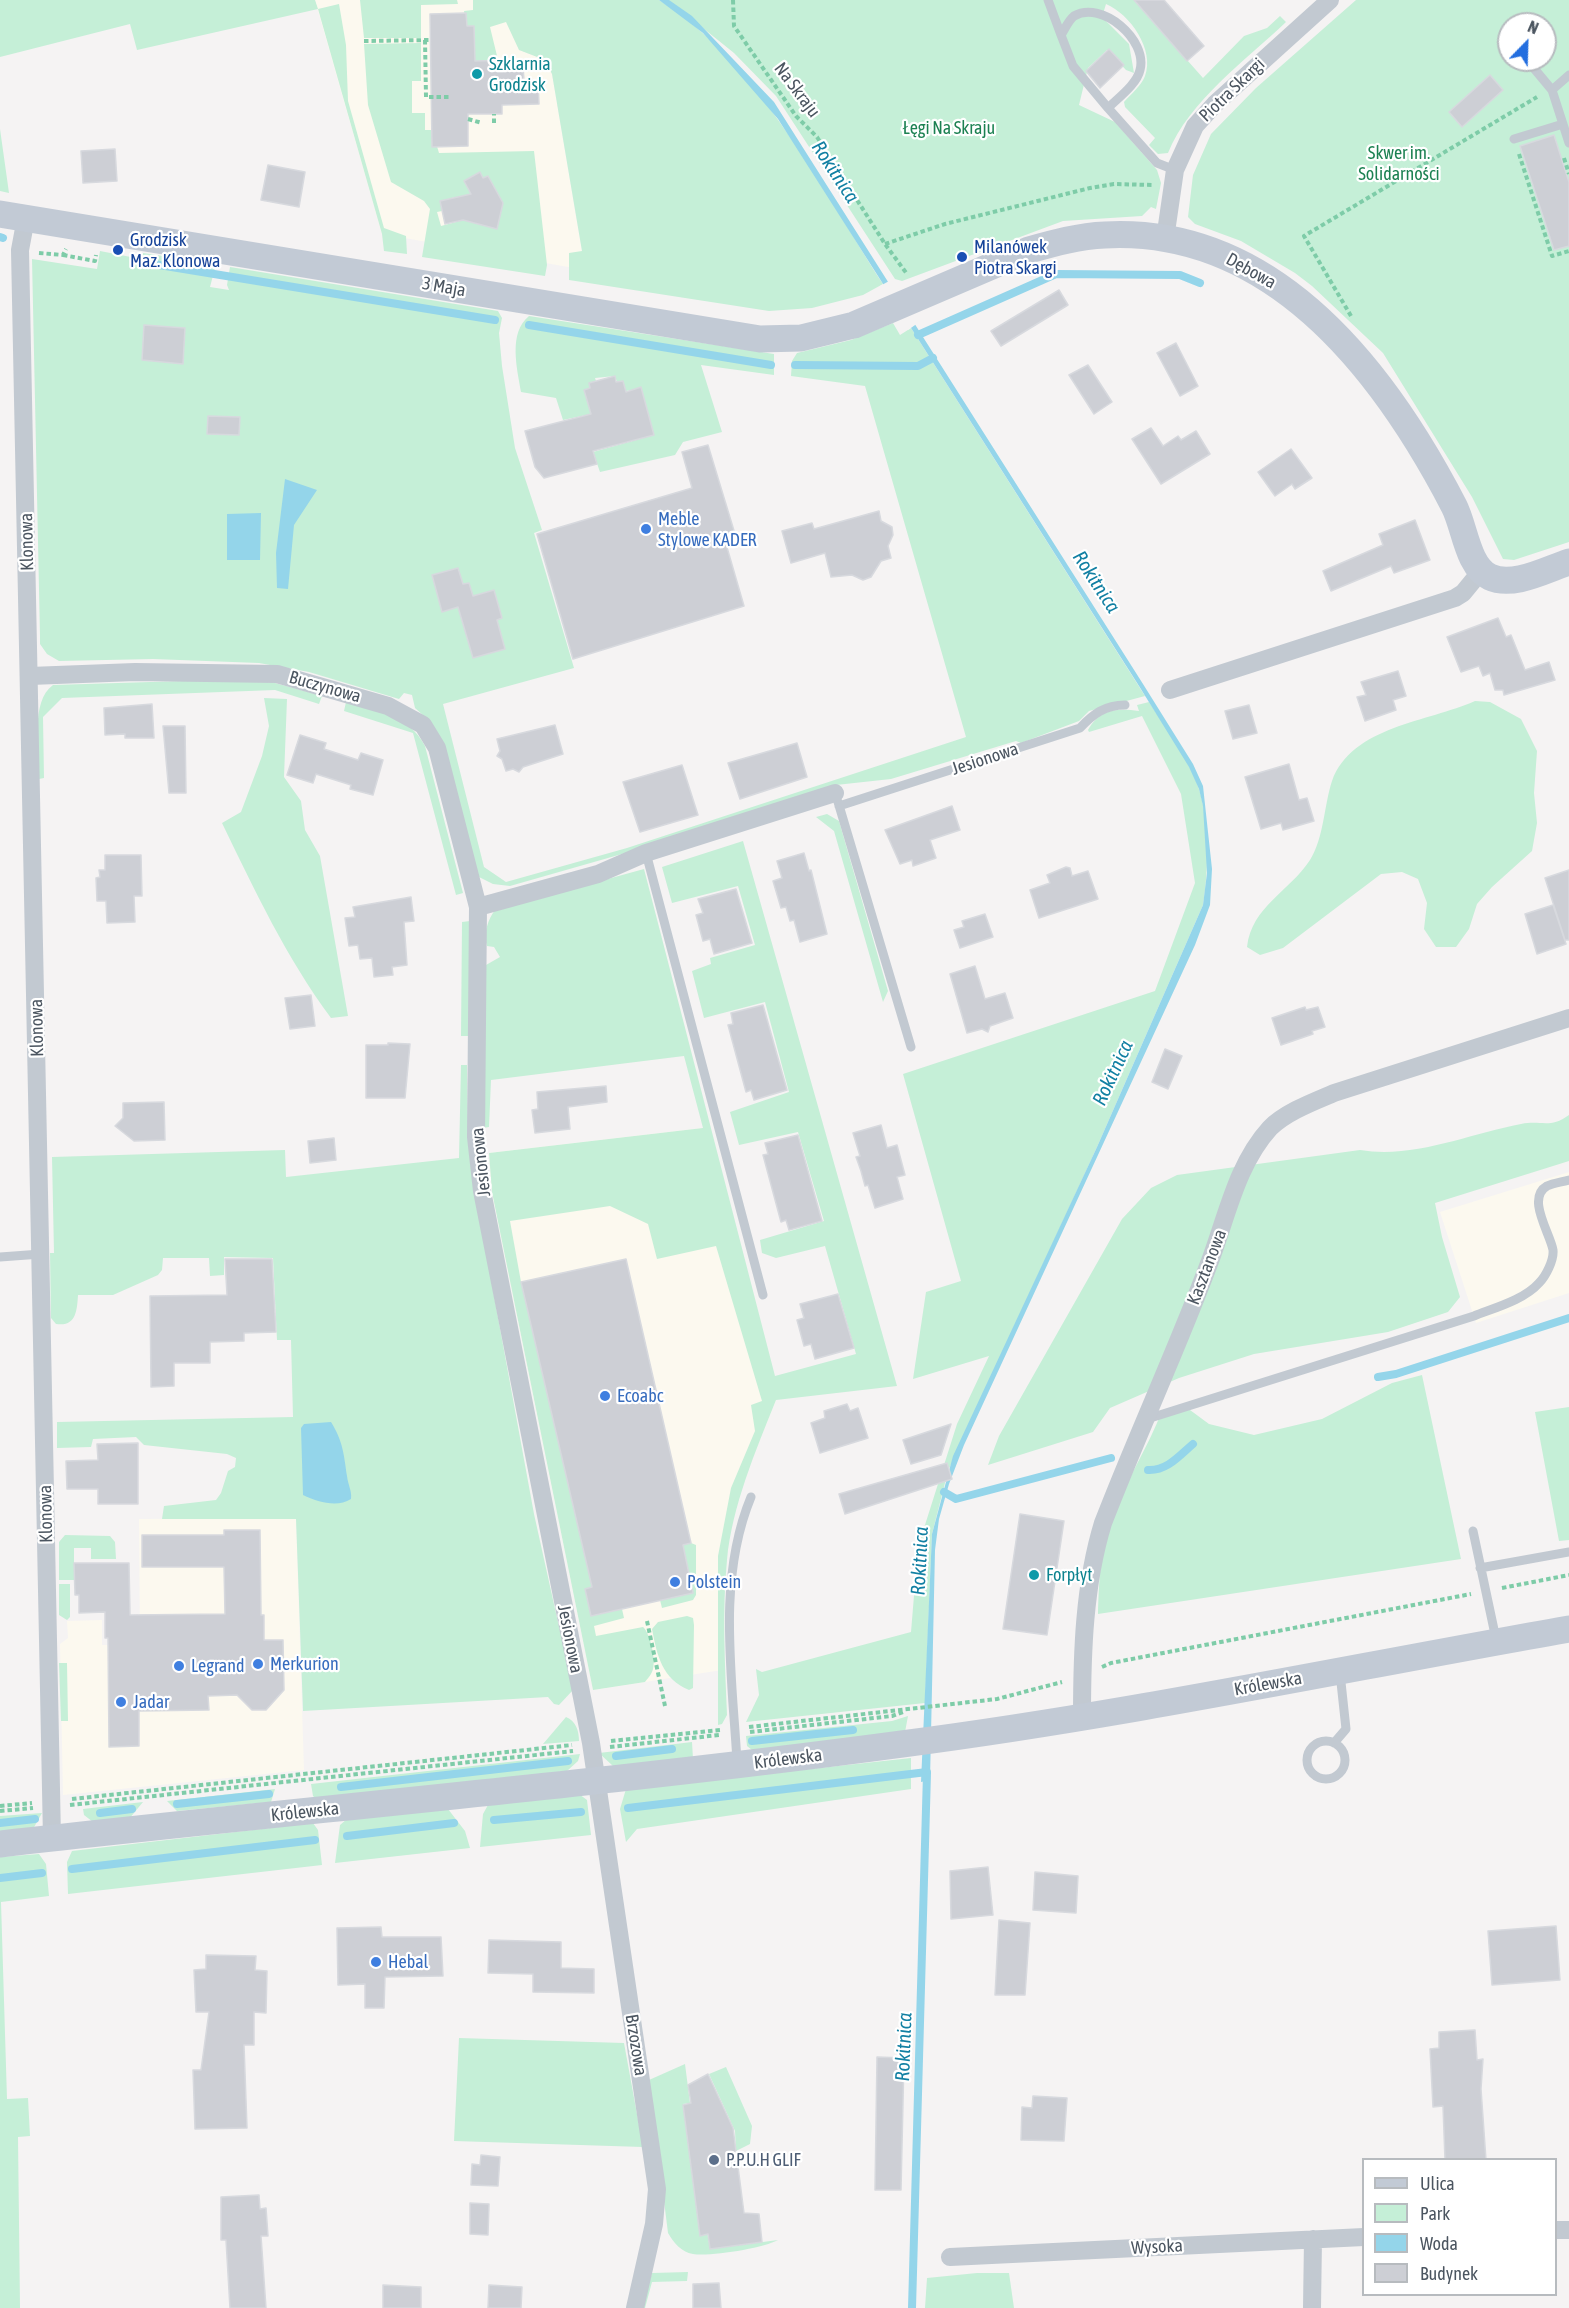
<!DOCTYPE html>
<html>
<head>
<meta charset="utf-8">
<style>
	body { margin:0 }
	#map { position:relative; width:1569px; height:2308px; overflow:hidden; background:#f5f3f3; font-family:"Asap Condensed",sans-serif }
	canvas { display:block }
	.legend { position:absolute; left:1362px; top:2158px; width:195px; height:138px; box-sizing:border-box; background:#fff; border:2px solid #b7bbbf; margin:0; padding:8px 10px; list-style:none; font-size:18px; color:#4b5560 }
	.legend li { display:flex; align-items:center; gap:12px; height:30px }
	.legend b { width:30px; border:2px solid #b7bbbf }
	.north { position:absolute; left:1497px; top:12px; width:60px; height:60px; box-sizing:border-box; background:#fff; border:2px solid #b7bbbf; border-radius:50%; rotate:23deg; font-size:16px; font-weight:700; line-height:24px; text-align:center; color:#4b5560 }
	.north::after { content:''; display:block; margin:auto; width:21px; height:27px; background:#236edf; clip-path:polygon(50% 0,100% 100%,50% 72%,0 100%) }
</style>
</head>
<body>
<div id="map">
<canvas width="1569" height="2308"></canvas>
<ul class="legend">
<li><b style="height:8px;background:#c2cad5"></b>Ulica</li>
<li><b style="height:16px;background:#c5efd7"></b>Park</li>
<li><b style="height:16px;background:#94d5ea"></b>Woda</li>
<li><b style="height:16px;background:#cdcfd5"></b>Budynek</li>
</ul>
<div class="north">N</div>
</div>
<script>
const g = document.querySelector('canvas').getContext('2d');
g.lineJoin = 'round';
function paint(path, color) {
  g.fillStyle = color;
  g.fill(path, 'evenodd');
}
function strokePath(path, color, width, dash) {
  g.strokeStyle = color;
  g.lineWidth = width;
  g.lineCap = dash ? 'butt' : 'round';
  g.setLineDash(dash || []);
  g.stroke(path);
}
function drawText(font, color, halo, rows, align = 'center') {
  g.font = font + ' "Asap Condensed",sans-serif';
  g.lineWidth = 4.5;
  g.setLineDash([]);
  g.textBaseline = 'middle';
  g.strokeStyle = halo;
  g.fillStyle = color;
  for (const [text, x, y, turn = 0] of rows) {
    g.save();
    g.translate(x, y);
    g.rotate((+turn || 0) * Math.PI / 180);
    g.textAlign = isNaN(turn) ? turn : align;
    if (halo) g.strokeText(text, 0, 0);
    g.fillText(text, 0, 0);
    g.restore();
  }
}
paint(new Path2D(`
	M315 0H498L519 50 545 60 552 74 585 270 382 234Z
	M703 1128 776 1400 738 1493 724 1560 722 1670 593 1690 492 1192 489 1153Z
	M1569 1172V1293L1476 1323 1440 1212Z
	M296 1518 304 1770 63 1795 60 1644 68 1638 67 1621 102 1620V1645H140L139 1519Z`), '#fcf9ef');
paint(new Path2D(`
	M0 0H315L318 9 339 4 346 45 348 101 384 228 406 236 407 254 384 251 382 234 318 9 137 50 130 24 0 57Z
	M360 0H457L458 4 421 5V38H364Z
	M473 0H659C757 61 821 188 883 284L863 295 812 308 769 311 569 280V253L582 251 552 74 545 60 519 50 506 22 490 27 498 60 467 65 475 50 474 27 467 26 464 11 473 10Z
	M668 0H1134L1203 78 1244 36 1267 28 1280 16 1286 22C1246 60 1189 101 1168 153L1158 154 1149 145 1155 138 1125 107 1124 102C1131 94 1141 86 1145 76 1155 50 1130 14 1106 4L1102 17 1129 44 1134 73 1126 70 1107 50 1088 68 1079 105 1115 122 1157 170 1161 183 1156 209 1151 207 1142 216 1063 221 902 281 895 279 776 96 734 53Z
	M1356 0H1569V542L1514 560 1503 559 1472 497 1383 353 1312 286 1295 273 1241 241 1195 224 1188 217 1193 175 1211 134 1256 88ZM1509 24H1545V60H1509Z
	M421 43V81H412V113H425V130H432L439 153 534 151 547 265 545 276 422 257 430 209 424 201 391 182 368 105 364 44ZM456 197V222L441 226 437 212 442 211 440 201Z
	M0 129 9 193 0 191Z
	M100 251 141 259 143 253 216 264 210 287 229 290 227 285 230 267 498 311 502 318 499 333 502 366 515 448 542 530 534 533 574 668 443 704 484 867 506 882 627 848 966 737 865 386 791 376 792 361 797 353 851 340 893 323 900 335 911 328 1145 696 1089 711 1079 721 1021 743 1016 741 891 779 836 785 629 852 510 886 493 884 479 877 425 717 415 708 412 695 404 693 399 699 309 672 259 663 153 659 59 661 47 654 40 644V636L32 259 97 269Z
	M529 316 774 354V375L701 365 722 432 683 442 675 455 600 472 593 452 654 435 641 388 626 391 623 381 617 382 615 376 595 378 596 381 589 383V388L584 390 591 414 563 420 556 398 521 392C517 368 508 333 529 316Z
	M248 679 268 681 322 696 319 704 275 690 62 698 43 717 44 778 39 779C39 752 30 701 53 685Z
	M264 698 287 699 284 777 301 801 305 830 320 856 348 1016 331 1018C286 957 255 891 222 823L241 812 262 756 269 726Z
	M1475 701 1490 702 1521 719 1537 751 1534 793 1537 823 1532 851 1492 887 1477 904 1469 929 1456 947H1436L1424 929 1427 903 1418 879 1402 872 1381 874 1283 948 1260 955 1247 947C1252 906 1289 892 1310 860 1324 838 1324 805 1332 781 1352 726 1428 722 1475 701Z
	M346 702C377 711 409 715 425 746L463 893 456 895 413 733 344 711Z
	M1149 702C1165 727 1185 753 1196 781 1210 814 1209 870 1203 905L1097 1147 948 1471 932 1534 925 1703 746 1722 759 1695 756 1669 762 1672 911 1632 918 1547 957 1424 989 1356 913 1379 926 1292 961 1281 903 1074 1155 991 1195 883 1181 794 1142 716 1089 732 1088 730C1100 709 1116 708 1139 711L1137 705Z
	M827 814 839 821 888 991 883 1002 834 831 816 817Z
	M743 841 897 1386 776 1400C756 1450 732 1506 727 1560 722 1611 725 1664 727 1715L722 1724 718 1725V1556L731 1488 755 1431 751 1405 762 1401 716 1246 657 1259 648 1224 610 1206 510 1221 521 1282 592 1587 591 1616 622 1609 624 1618 594 1626 596 1636 643 1627C650 1633 656 1659 653 1669 652 1674 648 1678 645 1682L593 1690 492 1192 489 1153 703 1128 684 1056 491 1080 489 1127 482 1128 486 965 500 957 494 947 487 946C483 934 488 919 495 910L644 869 775 1376 856 1354 825 1246 776 1258 762 1253 760 1240 824 1221 798 1132 739 1145 730 1112 789 1092 765 1002 704 1018 692 971 711 964 710 958 755 945 738 886 672 903 662 867Z
	M470 921 469 1036H461L462 922Z
	M461 1065H467L468 1128 475 1192 534 1514 573 1690 559 1705 554 1704 548 1697 303 1711 296 1519H162L164 1506 216 1500 221 1493 228 1471 235 1467 236 1458 227 1454 144 1445 136 1437 93 1439 91 1447 57 1448V1422L293 1417 291 1340H277L273 1258 224 1257V1275L210 1276 209 1258H163L162 1270 158 1275 113 1295H78C77 1311 76 1327 56 1324L51 1318 50 1253H54L52 1157 285 1150 286 1177 459 1158Z
	M1569 1115V1161L1435 1203 1442 1237 1460 1297 1448 1312 1388 1332 1254 1354 1179 1378 1110 1408 1093 1432 988 1465 999 1436 1122 1219 1151 1188 1177 1175 1360 1150C1414 1159 1468 1134 1521 1124 1542 1120 1550 1129 1569 1115Z
	M1422 1375 1461 1559 1098 1614C1099 1581 1100 1546 1113 1515 1127 1479 1148 1447 1162 1411L1190 1410 1209 1424 1254 1435 1322 1419 1392 1383Z
	M1569 1407V1540L1559 1541 1535 1412Z
	M65 1535 110 1536 115 1542 116 1559H91V1548H74V1580H59V1542Z
	M691 1543 696 1545V1595L693 1600 662 1608 660 1600 693 1593 683 1545Z
	M59 1584H70V1617L67 1620 59 1615Z
	M687 1616 693 1618 694 1625 693 1688 689 1690C662 1679 657 1655 652 1629L658 1622Z
	M59 1663H67L68 1721H61Z
	M908 1716 905 1732 752 1750 747 1746 746 1736 892 1721Z
	M566 1717C576 1721 579 1731 579 1741L543 1744Z
	M692 1742 693 1759 613 1766 599 1753Z
	M580 1754 578 1761 567 1771 316 1799 313 1796 311 1784Z
	M911 1758V1789L637 1829 626 1842 620 1809 626 1789Z
	M275 1789 271 1802 177 1811 167 1801Z
	M579 1794 587 1800 591 1835 480 1847 483 1814 488 1805Z
	M143 1802 129 1819 93 1822 84 1815 83 1809Z
	M448 1809 465 1831 470 1848 335 1863 340 1825 347 1819Z
	M42 1813 33 1829 0 1833V1816Z
	M313 1823 318 1830 322 1865 68 1894 67 1862 72 1851Z
	M39 1854 46 1864 49 1896 1 1902 7 2099 28 2098 30 2136 18 2137 20 2308H0V1857Z
	M459 2038 624 2043 643 2147 454 2141Z
	M685 2064 690 2103 683 2104 700 2236 702 2232 707 2231 710 2249 778 2240C764 2248 709 2257 693 2254 681 2252 674 2243 668 2233L649 2080Z
	M726 2067 752 2126 750 2144 736 2151 735 2131 709 2074Z
	M688 2272 687 2281 652 2282 645 2308H641L652 2273Z
	M977 2273H1009L1014 2308H925L927 2278Z`), '#c5efd7');
paint(new Path2D(`
	M659 0H669L692 16 774 102 1143 684 1193 764 1203 786 1212 869 1210 905 1195 945 964 1445 949 1484 939 1519 935 1550 930 1780 921 1782 932 1534 953 1456 1097 1147 1203 905 1207 873 1203 806 1199 789 1189 767 1139 686 778 119 703 33Z
	M285 479 317 490 294 525 288 589 277 588 276 553Z
	M261 513 260 560H227V514Z
	M331 1422C343 1441 344 1455 347 1476 348 1485 352 1491 351 1499 337 1508 318 1502 303 1495L301 1428 304 1424Z`), '#94d5ea');
paint(new Path2D(`
	M891 280 918 323 908 330 880 286Z`), '#f5f3f3');
strokePath(new Path2D(`
	M0 237 3 238
	M147 263 495 320
	M529 325 771 365
	M918 335 1056 274 1180 275 1200 283
	M795 365 918 366 933 358
	M1378 1377 1396 1374 1569 1318
	M1148 1470C1167 1471 1179 1456 1193 1444
	M944 1492 956 1499 1111 1458
	M752 1741 853 1730
	M616 1756 672 1749
	M341 1787 568 1761
	M177 1804 269 1794
	M628 1808 927 1772
	M100 1813 132 1809
	M494 1820 581 1812
	M0 1823 35 1819
	M347 1836 454 1823
	M72 1869 315 1840
	M0 1878 42 1873
	M912 2308 927 1773`), '#94d5ea', 8);
const building = new Path2D(`
	M1134 0H1164L1204 46 1187 61Z
	M466 13 467 26H474L475 61 515 60V67H523L524 80H538L539 104 502 105V114H468V146L432 147 430 14Z
	M1109 49 1124 65 1100 88 1086 71Z
	M1490 75 1503 90 1462 127 1449 112Z
	M1554 135 1569 182V246L1554 250 1520 146Z
	M115 149 117 181 83 183 81 151Z
	M268 165 305 172 299 207 261 200Z
	M480 172 483 178 488 176 503 203 497 229 463 220 445 224 440 201 471 194 464 181Z
	M1059 290 1068 305 1001 346 991 331Z
	M144 325 185 328 183 364 142 360Z
	M1176 343 1198 386 1180 396 1157 353Z
	M1088 365 1112 402 1094 414 1069 375Z
	M615 376 616 382 623 381 626 392 641 387 654 435 593 451 597 464 544 478 535 467 525 431 591 414 584 390 590 388 589 383Z
	M208 416 240 417 239 435 207 434Z
	M1151 428 1163 446 1178 436 1181 440 1196 431 1210 454 1161 484 1132 439Z
	M708 445 735 534 724 537 744 606 573 659 537 534 692 488 682 452Z
	M1291 449 1312 478 1295 489 1292 484 1275 496 1258 472Z
	M879 511 881 521 892 527 893 535 888 546 891 558 881 561 871 577 863 580 852 575 831 577 825 553 791 563 782 531 812 523 814 529Z
	M1415 520 1430 560 1394 573 1391 566 1331 591 1323 571 1383 545 1379 534Z
	M458 568 463 584 469 583 473 596 494 590 502 618 497 620 505 649 473 658 458 607 442 612 432 575Z
	M1498 618 1506 637 1511 635 1525 670 1549 662 1555 680 1504 695 1503 690H1495L1490 673 1483 676 1479 666 1461 672 1447 637Z
	M1398 671 1406 696 1393 700 1396 710 1365 721 1357 697 1366 695 1361 682Z
	M152 704 154 738H125V734L105 735 104 708Z
	M1249 705 1257 733 1233 739 1225 711Z
	M555 725 563 754 523 767 519 772 513 769 506 771 502 759 497 756 500 751 497 739Z
	M163 726H185L186 793H169Z
	M300 735 326 743 324 749 358 760 361 753 383 760 373 795 350 789 351 785 316 774 313 783 287 775Z
	M797 743 807 777 740 799 728 763Z
	M1289 764 1299 800 1307 798 1314 821 1283 830 1281 823 1261 829 1245 777Z
	M682 765 698 815 640 832 623 782Z
	M952 806 960 830 930 840 936 858 913 866 912 860 900 864 885 830Z
	M804 853 809 871 811 870 827 934 800 942 794 920 790 921 786 907 781 908 773 881 782 878 777 861Z
	M105 855H141L142 896H134L135 922 107 923 106 901H97L96 878 100 877 99 870H105Z
	M1066 867 1070 868 1072 876 1088 871 1098 899 1039 918 1030 890 1050 883 1047 875Z
	M1569 870V940H1565L1545 878Z
	M736 889 752 943 714 954 710 939 703 941 696 915 703 913 698 899Z
	M411 897 414 921 404 922 407 965 392 967 393 975 374 977 372 958 360 959 358 945 349 946 345 918 355 917 353 907Z
	M1553 905 1566 944 1537 954 1525 914Z
	M985 914 993 937 960 948 954 930 964 927 962 921Z
	M975 966 985 999 1005 993 1013 1018 990 1026 988 1032 982 1029 967 1033 950 974Z
	M311 995 315 1026 290 1029 285 998Z
	M763 1005 787 1090 754 1100 751 1090 746 1092 728 1025 733 1024 731 1013Z
	M1305 1007 1306 1010 1318 1007 1325 1027 1312 1031 1313 1034 1281 1045 1272 1018Z
	M388 1043 410 1044 405 1098H366V1045H388Z
	M1165 1049 1182 1056 1168 1089 1152 1082Z
	M606 1086 607 1102 568 1107 570 1129 535 1133 532 1110 538 1109 537 1092Z
	M164 1102 165 1140 134 1141 115 1126 123 1118V1103Z
	M881 1125 887 1148 897 1145 905 1175 897 1177 903 1199 875 1208 868 1185 865 1186 861 1171 856 1157 860 1156 853 1133Z
	M798 1135 822 1221 789 1230 786 1220 781 1222 763 1155 768 1154 765 1143Z
	M334 1138 336 1160 310 1163 308 1141Z
	M225 1259H272L276 1332 244 1333V1341L210 1342V1363H174V1386L151 1387 150 1296 227 1295Z
	M626 1259 691 1543 683 1545 693 1593 591 1616 585 1589 592 1587 521 1282Z
	M838 1294 854 1348 815 1359 811 1344 804 1346 797 1320 804 1318 800 1304Z
	M847 1404 850 1411 858 1408 868 1438 820 1453 811 1423 825 1418 824 1411Z
	M951 1424 941 1455 911 1464 903 1440Z
	M138 1443V1504H98V1489H67L66 1461 98 1460 97 1444Z
	M947 1463 952 1479 845 1514 839 1494Z
	M1020 1514 1064 1521 1047 1635 1003 1629Z
	M224 1530H260L261 1615H264V1640H283L284 1690 266 1710H252L237 1695 208 1696 209 1710 139 1711V1746L109 1747 108 1638H105V1612L79 1613V1595H75L74 1563H129L130 1615 225 1614 224 1567H142V1535H224Z
	M988 1867 993 1915 951 1919 950 1871Z
	M1035 1872 1078 1876 1076 1913 1033 1910Z
	M999 1920 1030 1923 1025 1995H995Z
	M1556 1926 1560 1980 1492 1985 1488 1931Z
	M381 1927 382 1937H441L443 1976 385 1977 384 2008H365V1984L338 1985 337 1928Z
	M489 1940 561 1942V1968L594 1969V1993L533 1992V1974L488 1973Z
	M206 1955 256 1956 255 1970 267 1971 266 2013 254 2012V2045H244L247 2128 195 2129 193 2070H201L209 2012H196L194 1970 206 1969Z
	M1475 2030 1477 2060 1483 2059 1481 2089 1486 2160H1445L1443 2106 1433 2107 1430 2049 1439 2048V2032Z
	M877 2057 904 2058 901 2190H875Z
	M708 2074 733 2128 744 2213 759 2214 762 2242 710 2249 708 2234 700 2236 683 2105 691 2103 688 2085Z
	M1033 2096 1067 2098 1064 2141 1021 2140 1022 2107 1032 2108Z
	M481 2155 500 2157 498 2186 471 2185 472 2164 480 2165Z
	M259 2195 260 2209 266 2208 268 2236H261L266 2308H230L226 2240H221V2197Z
	M470 2203 489 2204 488 2235 470 2234Z
	M719 2283 721 2308H693V2284Z
	M383 2285 421 2287V2308H383Z
	M489 2285 522 2287 521 2308H488Z`);
paint(building, '#cdcfd5');
strokePath(building, '#d7d9de', 1.5);
strokePath(new Path2D(`
	M733 0 734 26 796 116 817 137 885 244 907 274
	M425 40 426 97H451
	M364 41 430 40
	M468 119 482 123
	M494 123V114
	M1519 154 1552 256 1569 251
	M1564 158 1569 174
	M885 244 945 224 1090 188 1114 184 1152 185
	M39 253 63 255 66 249
	M63 255 95 261 96 255
	M1351 316 1304 236 1537 97
	M1502 1588 1569 1575
	M647 1621 665 1706
	M1102 1667 1111 1663 1471 1594
	M749 1727 997 1699 1062 1682
	M750 1732 892 1716 903 1712
	M611 1741 720 1730
	M610 1747 719 1735
	M72 1799 572 1745
	M70 1805 573 1751
	M0 1806 32 1803
	M0 1811 33 1808`), '#7ecca8', 4, [4.5, 3]);
strokePath(new Path2D(`
	M1048 0 1061 35
	M1527 60 1552 90
	M1569 75 1552 90 1569 143
	M1108 108 1073 66 1061 35C1065 29 1068 21 1074 16 1102 0 1148 40 1140 70 1137 84 1118 98 1108 108L1157 163 1175 170
	M1514 139 1563 124
	M838 802 911 1047
	M839 806 1080 728C1093 714 1105 705 1125 705
	M646 853 763 1295
	M0 1257 41 1254
	M1147 1419 1474 1316C1494 1308 1524 1300 1539 1283 1546 1276 1554 1260 1553 1250 1550 1233 1526 1198 1547 1186 1553 1183 1562 1182 1569 1180
	M1473 1531 1496 1639
	M1480 1568 1569 1552
	M1307 1760a19 19 0 1 1 38 0a19 19 0 1 1-38 0Z
	M1334 1743 1346 1729 1340 1673
	M737 1761C732 1674 717 1579 751 1497`), '#c2c9d1', 9);
strokePath(new Path2D(`
	M26 218 20 250 52 1838
	M1165 239 1175 170 1195 126 1215 104 1330 0
	M30 676 135 672 277 674 388 706 423 725 437 748 478 907
	M1170 690 1455 598 1463 593 1481 571
	M1082 1717C1082 1653 1084 1585 1103 1523 1137 1435 1177 1349 1210 1261 1227 1216 1237 1164 1270 1128 1286 1112 1313 1102 1334 1093L1569 1018
	M1556 2230H1569
	M950 2257 1364 2237
	M635 2308 654 2224 657 2189 591 1743 482 1191 476 1137 478 907 598 874 646 853 835 793
	M1312 2308 1313 2239`), '#c2c9d1', 18);
strokePath(new Path2D(`
	M0 214 760 339 801 338 854 325 1029 250C1054 243 1079 236 1105 235 1274 226 1384 371 1454 506 1465 527 1467 566 1490 577 1513 588 1547 569 1569 562
	M0 1844C301 1810 602 1784 902 1744 1126 1715 1347 1668 1569 1629`), '#c2cad5', 27);
for (const [x, y, r, color] of [
	[477,74,6,"#0f9aa8"],
	[118,250,6,"#1a4fb4"],
	[962,257,6,"#1a4fb4"],
	[646,529,6,"#3f7fe0"],
	[605,1396,6,"#3f7fe0"],
	[1034,1575,6,"#0f9aa8"],
	[675,1582,6,"#3f7fe0"],
	[258,1664,6,"#3f7fe0"],
	[179,1666,6,"#3f7fe0"],
	[121,1702,6,"#3f7fe0"],
	[376,1962,6,"#3f7fe0"],
	[714,2160,6,"#5c6f8a"]
]) {
  const dot = new Path2D();
  dot.arc(x, y, r, 0, 2 * Math.PI);
  g.fillStyle = color;
  g.fill(dot);
  strokePath(dot, '#fff', 2);
}
drawText('18px', '#0d838f', '#fff', [
	["Szklarnia",489,64],
	["Grodzisk",489,85],
	["Forpłyt",1046,1575]
], 'left');
drawText('18px', '#4b5560', '#fff', [
	["Na Skraju",797,90,53],
	["Piotra Skargi",1232,90,-44],
	["Dębowa",1251,271,29],
	["3 Maja",444,287,10],
	["Klonowa",27,542,-91],
	["Buczynowa",325,687,16],
	["Jesionowa",985,759,-18],
	["Klonowa",37,1028,-91],
	["Jesionowa",481,1162,-96],
	["Kasztanowa",1207,1267,-69],
	["Klonowa",46,1514,-91],
	["Jesionowa",570,1639,79],
	["Królewska",1268,1684,-10],
	["Królewska",788,1759,-7],
	["Królewska",305,1812,-6],
	["Brzozowa",636,2045,81],
	["Wysoka",1157,2247,-3]
]);
drawText('18px', '#1c8152', '#fff', [
	["Łęgi Na Skraju",949,128],
	["Skwer im.",1399,153],
	["Solidarności",1399,174]
]);
drawText('18px', '#164399', '#fff', [
	["Grodzisk",130,240],
	["Maz. Klonowa",130,261],
	["Milanówek",974,247],
	["Piotra Skargi",974,268]
], 'left');
drawText('18px', '#366cbe', '#fff', [
	["Meble",658,519],
	["Stylowe KADER",658,540],
	["Ecoabc",617,1396],
	["Polstein",687,1582],
	["Merkurion",270,1664],
	["Legrand",191,1666],
	["Jadar",133,1702],
	["Hebal",388,1962]
], 'left');
drawText('18px', '#4e5e75', '#fff', [
	["P.P.U.H GLIF",726,2160]
], 'left');
drawText('italic 20px', '#1280a3', '#fff', [
	["Rokitnica",835,172,57],
	["Rokitnica",1096,582,57],
	["Rokitnica",1113,1073,-65],
	["Rokitnica",920,1561,-87],
	["Rokitnica",904,2047,-88]
]);
</script>
</body>
</html>
